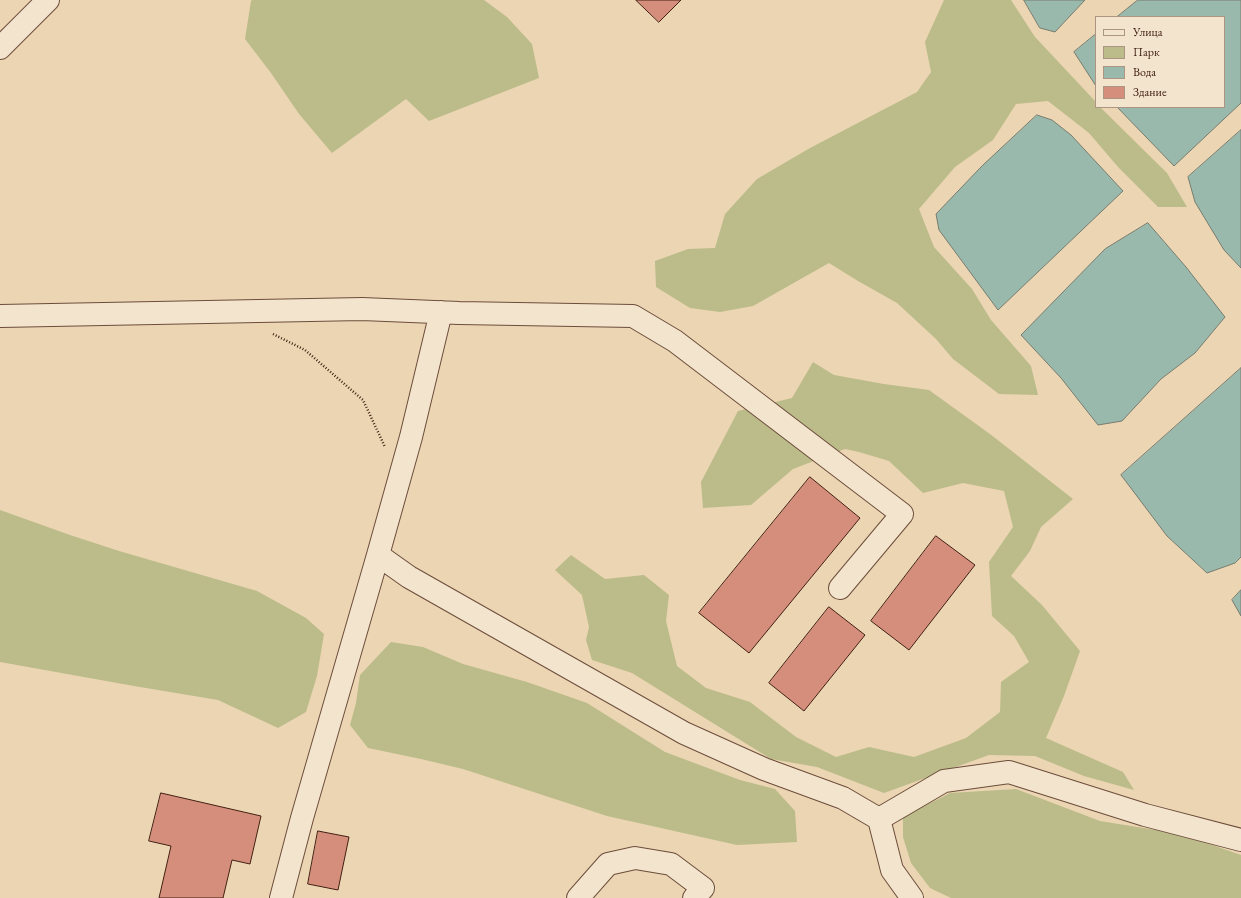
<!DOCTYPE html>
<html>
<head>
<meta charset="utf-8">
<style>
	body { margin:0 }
	#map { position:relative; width:1241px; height:898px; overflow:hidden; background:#ecd5b3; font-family:"EB Garamond",serif }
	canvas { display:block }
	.legend { position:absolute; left:1095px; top:16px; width:130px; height:92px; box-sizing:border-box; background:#f3e4ce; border:1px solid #ac9683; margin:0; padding:5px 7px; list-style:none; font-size:12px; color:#422013 }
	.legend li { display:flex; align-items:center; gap:8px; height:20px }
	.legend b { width:20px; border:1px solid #ac9683 }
</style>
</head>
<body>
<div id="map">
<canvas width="1241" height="898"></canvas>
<ul class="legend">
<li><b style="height:5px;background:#f3e4ce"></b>Улица</li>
<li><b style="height:11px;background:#bbbc8a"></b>Парк</li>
<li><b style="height:11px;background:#99b9ac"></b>Вода</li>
<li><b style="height:11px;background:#d68e7c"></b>Здание</li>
</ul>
</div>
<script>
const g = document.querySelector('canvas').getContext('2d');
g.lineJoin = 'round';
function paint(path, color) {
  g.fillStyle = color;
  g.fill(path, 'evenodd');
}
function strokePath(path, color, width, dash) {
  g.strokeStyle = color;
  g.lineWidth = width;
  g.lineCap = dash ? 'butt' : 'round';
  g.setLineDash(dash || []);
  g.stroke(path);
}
paint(new Path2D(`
	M252 0H484L507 17 532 44 539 78 429 121 406 99 332 153 299 114 271 73 245 39 251 1Z
	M944 0H1011L1035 37 1096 102V107H1100L1167 173 1187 207H1158L1118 167 1089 133 1048 101 1016 104 993 140 955 167 919 209 934 247 972 289 991 320 1031 366 1038 395 999 394 953 359 936 339 897 303 858 281 829 263 753 306 720 312 690 308 656 287 655 261 688 249 715 248 725 214 757 179 810 148 917 92 931 72 925 42Z
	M813 362 834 375 884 384 929 390 990 434 1073 499 1041 527 1030 551 1011 576 1042 605 1080 651 1064 696 1046 738 1123 772 1134 790 1084 776 1035 756 989 755 884 793 817 767 771 759 632 673 592 660 586 640 589 627 582 595 555 570 571 555 605 579 644 575 669 595 666 621 677 666 706 688 750 702 796 737 836 757 869 747 914 757 966 738 1000 712 1001 682 1029 662 1014 636 992 616 989 562 1013 527 1004 491 963 483 923 493 889 461 859 452 845 449 793 469 751 505 703 508 701 482 738 411 792 398Z
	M0 510 70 535 119 551 257 591 306 618 324 634 317 676 306 712 278 728 218 700 134 686 0 662Z
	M391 642 423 647 463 664 527 682 587 703 665 752 740 780 775 789 795 811 797 842 737 845 607 816 463 769 421 759 368 748 350 725 356 703 360 675Z
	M1016 789 1100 821 1181 834 1241 855V898H951L930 888 911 863 903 837V817L950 793Z`), '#bbbc8a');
const water = new Path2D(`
	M1024 0H1085L1055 32 1040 28Z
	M1138 0H1241V103L1174 166 1117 107H1224V17H1117Z
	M1096 34V86L1074 52Z
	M1037 115 1052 120 1071 135 1123 191 998 310 939 230 936 214 982 166Z
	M1241 130V268L1224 250 1195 202 1188 177Z
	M1148 223 1186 267 1225 317 1195 353 1161 379 1122 421 1098 425 1061 378 1021 335 1105 249Z
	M1241 368V557L1235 563 1207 573 1167 536 1121 475Z
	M1241 590V616L1232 600Z`);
paint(water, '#99b9ac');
strokePath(water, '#767c6f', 1);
const building = new Path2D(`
	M636 0H681L659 22Z
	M810 477 860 518 749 653 699 613Z
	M936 536 975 565 909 650 871 621Z
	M829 607 865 635 804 711 769 683Z
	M161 793 261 816 250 864 232 860 223 898H159L171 846 149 841Z
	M318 831 349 837 338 890 308 884Z`);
paint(building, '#d68e7c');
strokePath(building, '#422013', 1);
const minor = new Path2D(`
	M0 48 48 0
	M0 316 362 309 459 313 633 316 675 341 902 514 840 588
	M378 555 409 577 684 733 764 769 843 798 879 819 892 870 912 898
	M879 819 944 781 1009 772 1145 815 1241 840
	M281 898 302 818 378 555 411 437 441 312
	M578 898 608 864 635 858 671 864 703 888 694 898`);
strokePath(minor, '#6c4d3b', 24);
strokePath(new Path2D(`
	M273 334 305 350 363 400 385 447`), '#422013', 2.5, [1, 2]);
strokePath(minor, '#f3e4ce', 22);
</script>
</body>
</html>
